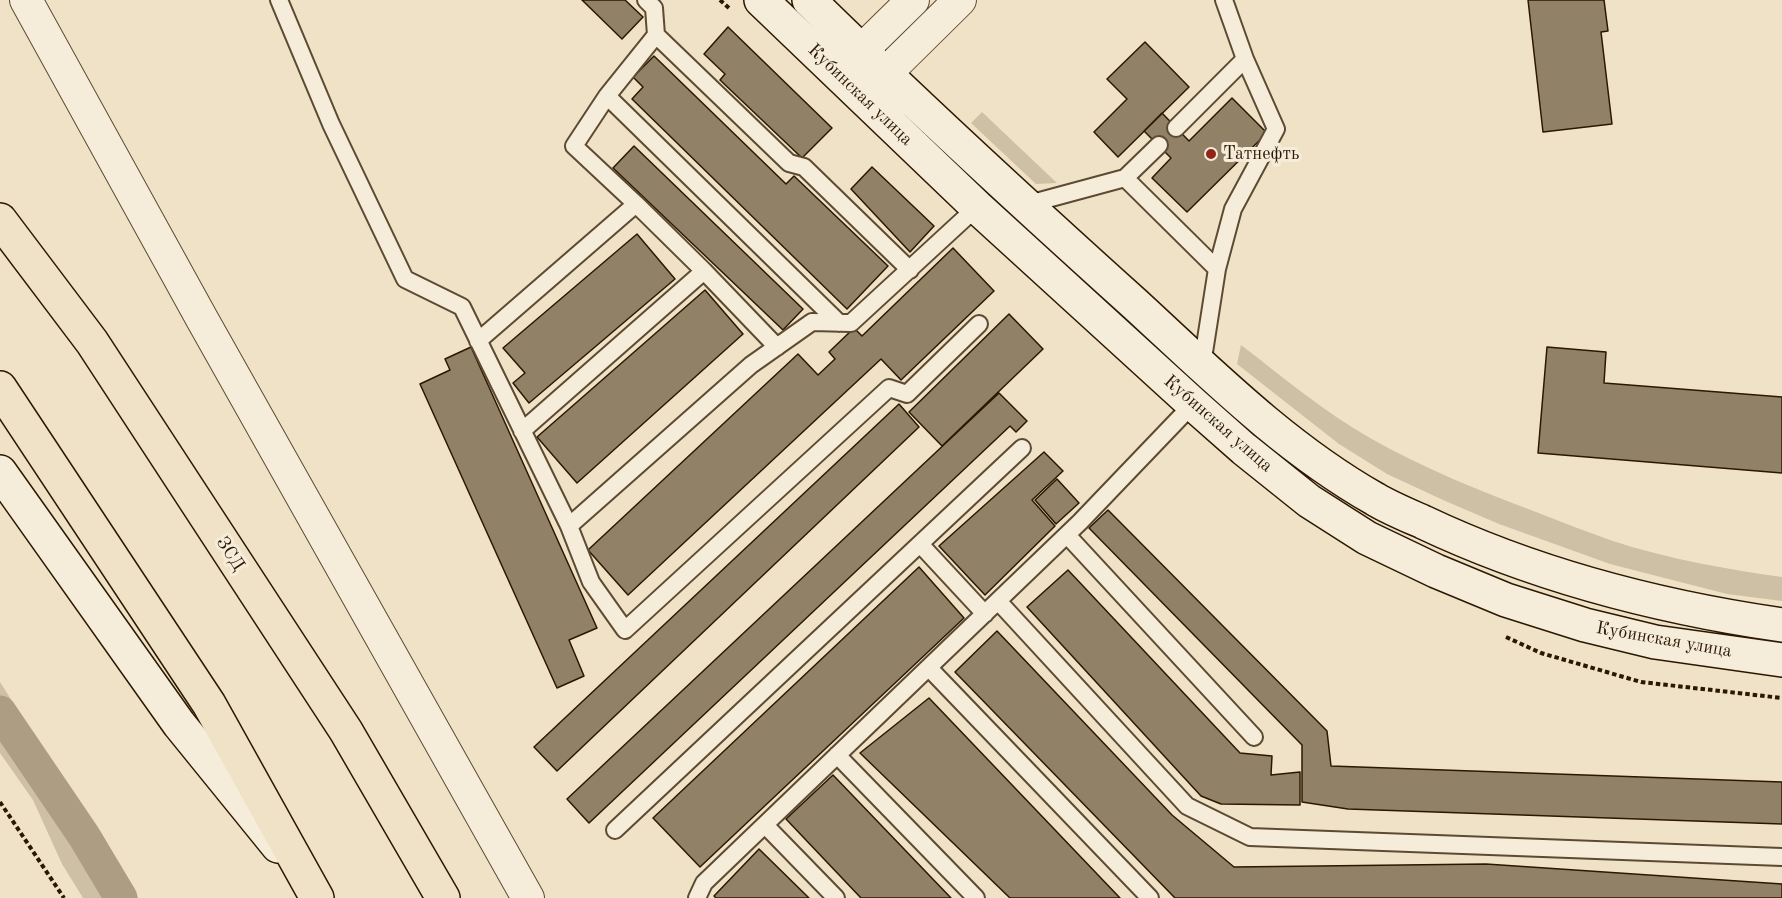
<!DOCTYPE html>
<html>
<head>
<meta charset="utf-8">
<style>
	body { margin:0 }
	canvas { display:block; background:#efe2c6 }
</style>
</head>
<body>
<canvas width="1782" height="898"></canvas>
<script>
const g = document.querySelector('canvas').getContext('2d');
g.lineJoin = 'round';
function paint(path, color) {
  g.fillStyle = color;
  g.fill(path, 'evenodd');
}
function strokePath(path, color, width, dash) {
  g.strokeStyle = color;
  g.lineWidth = width;
  g.lineCap = dash ? 'butt' : 'round';
  g.setLineDash(dash || []);
  g.stroke(path);
}
function drawText(font, color, halo, rows, align = 'center') {
  g.font = font + ' "Old Standard TT",serif';
  g.lineWidth = 6;
  g.setLineDash([]);
  g.textBaseline = 'middle';
  g.strokeStyle = halo;
  g.fillStyle = color;
  for (const [text, x, y, turn = 0] of rows) {
    g.save();
    g.translate(x, y);
    g.rotate((+turn || 0) * Math.PI / 180);
    g.textAlign = isNaN(turn) ? turn : align;
    if (halo) g.strokeText(text, 0, 0);
    g.fillText(text, 0, 0);
    g.restore();
  }
}
paint(new Path2D(`
	M982 112 1057 183 1036 184 971 123Z
	M1241 345C1283 377 1324 412 1370 438 1423 468 1480 491 1536 512 1562 522 1587 532 1613 541 1668 559 1725 569 1782 577V601L1727 594 1610 564 1499 524 1443 500 1387 474 1339 444 1237 364Z
	M0 682 138 898H83L62 864 33 800 0 753Z`), '#cec0a4');
strokePath(new Path2D(`
	M0 712 84 836 121 898`), '#ad9d83', 33);
const building = new Path2D(`
	M582 0H625L643 17 622 39Z
	M1528 0H1604L1608 31 1601 32 1612 124 1543 132Z
	M728 27 832 128 802 158 720 80 725 74 704 54Z
	M1145 42 1189 87 1118 157 1094 132 1127 99 1107 79Z
	M654 56 786 184 794 176 888 266 847 309 632 99 643 87 633 77Z
	M1232 98 1267 133 1187 212 1152 178 1171 158 1144 131 1162 113 1189 141Z
	M634 146 803 309 783 330 613 168Z
	M872 167 934 226 910 252 851 189Z
	M637 234 675 279 529 403 513 383 525 373 503 348Z
	M953 248 994 291 901 380 881 359 628 595 588 550 798 354 818 375 835 359 829 352 854 328 862 336Z
	M705 290 743 334 577 483 537 437Z
	M1009 314 1043 349 942 446 909 412Z
	M471 347 597 628 569 640 584 676 557 688 420 384 450 370 445 359Z
	M1547 347 1606 352 1604 383 1782 397V473L1538 453Z
	M999 393 1027 421 1016 432 1010 426 589 823 567 799Z
	M899 404 919 427 557 771 534 747Z
	M1044 452 1063 471 1032 500 1055 526 985 595 939 546Z
	M1057 479 1079 503 1056 524 1035 500Z
	M1108 510 1327 731 1331 766 1782 782V824L1348 809 1302 802V745L1089 528Z
	M919 567 964 618 700 867 653 818Z
	M1068 570 1240 753 1272 756 1271 775 1300 772V805L1221 804 1201 796 1027 607Z
	M997 631 1172 815 1234 867 1486 864 1782 884V898H1175L955 672Z
	M929 698 1120 898H1010L860 753Z
	M833 775 951 898H861L786 819Z
	M759 849 809 898H716L714 896Z`);
paint(building, '#918167');
strokePath(building, '#2c1800', 1.5);
const lane = new Path2D(`
	M279 0 331 124 405 279 462 307 569 526 751 365 812 322 851 323 977 207
	M646 0 654 8 656 35 607 96 839 323
	M656 35 789 163 804 167 910 270
	M607 96 574 146 636 204
	M1176 128 1245 59
	M1125 178 1217 269
	M1025 205 1125 178 1159 145
	M478 341 636 204 704 271
	M1202 365 1217 269 1233 209 1276 129 1245 59 1224 0
	M522 431 704 271 777 347
	M569 526 591 582 625 630 889 388 907 394 979 324
	M1067 535 1254 737
	M920 544 985 614
	M998 601 1187 806 1250 837 1782 857
	M929 668 1150 898
	M837 755 976 898
	M765 825 836 898
	M615 830 1022 448
	M697 898 704 883 1080 522 1193 404`);
const street = new Path2D(`
	M26 0 202 319 528 898
	M855 77 861 51 913 0
	M862 83 885 74 960 0`);
const secondary = new Path2D(`
	M761 0 977 207 1193 404 1244 449 1309 501 1367 538 1436 571 1506 600 1585 625 1655 642 1782 660
	M809 0C915 104 1025 205 1135 304 1211 374 1285 448 1375 499 1390 508 1407 515 1423 522 1537 576 1658 607 1782 625
	M0 472 179 724 278 846`);
const highway = new Path2D(`
	M0 220 92 342 346 731 443 898
	M0 388 209 704 317 898`);
strokePath(lane, '#5d4a32', 20);
strokePath(street, '#5d4a32', 34);
strokePath(secondary, '#2c1800', 36);
strokePath(highway, '#2c1800', 36);
strokePath(new Path2D(`
	M720 0 730 9
	M1506 637 1541 653 1641 682 1782 698
	M0 802 64 898`), '#2c1800', 4, [4.5, 3]);
strokePath(lane, '#f5ecda', 16);
strokePath(street, '#f5ecda', 32);
strokePath(secondary, '#f5ecda', 33);
strokePath(highway, '#efe2c6', 33);
for (const [x, y, r, color] of [
	[1211,154,6,"#8f2418"]
]) {
  const dot = new Path2D();
  dot.arc(x, y, r, 0, 2 * Math.PI);
  g.fillStyle = color;
  g.fill(dot);
  strokePath(dot, '#f5ecda', 2);
}
drawText('18px', '#2c1800', '#f5ecda', [
	["Кубинская улица",860,95,44],
	["Кубинская улица",1218,424,41],
	["ЗСД",230,554,57],
	["Кубинская улица",1664,640,10]
]);
drawText('18px', '#2c1800', '#f5ecda', [
	["Татнефть",1223,154]
], 'left');
</script>
</body>
</html>
